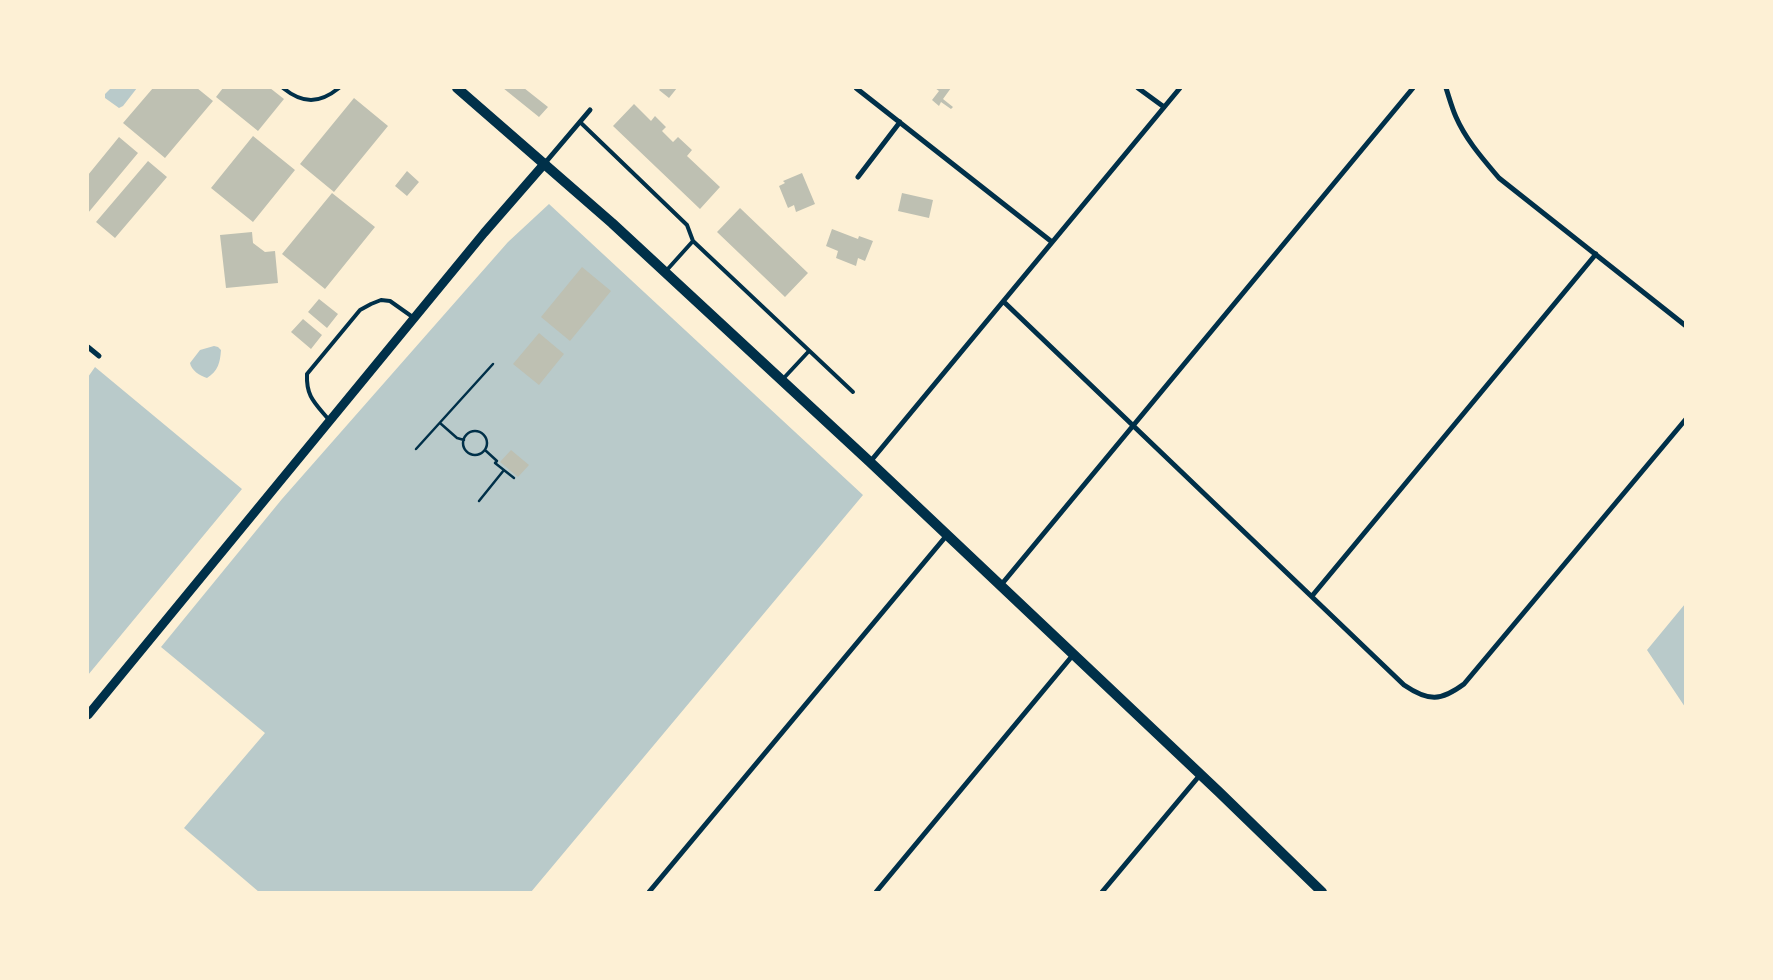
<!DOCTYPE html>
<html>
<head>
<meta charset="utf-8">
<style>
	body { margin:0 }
	#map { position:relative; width:1773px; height:980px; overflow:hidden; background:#fdf0d5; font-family:Montserrat,sans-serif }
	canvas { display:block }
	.frame { position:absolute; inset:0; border:89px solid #fdf0d5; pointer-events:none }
</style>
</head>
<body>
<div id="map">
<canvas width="1773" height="980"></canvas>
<div class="frame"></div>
</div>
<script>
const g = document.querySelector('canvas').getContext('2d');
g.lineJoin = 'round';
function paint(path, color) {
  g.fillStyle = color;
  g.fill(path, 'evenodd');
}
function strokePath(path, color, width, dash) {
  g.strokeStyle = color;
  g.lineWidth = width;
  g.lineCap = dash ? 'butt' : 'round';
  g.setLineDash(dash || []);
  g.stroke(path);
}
paint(new Path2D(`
	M111 88H137L123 106 119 108 105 98V94Z
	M549 204 863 495 531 892H259L184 828 265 733 161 647 282 499 508 242Z
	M214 346 218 347 221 350C220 363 218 371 207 378 200 376 191 370 190 363L200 350Z
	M95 367 242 489 88 675V377Z
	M1685 604V707L1647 650Z`), '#b9caca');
paint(new Path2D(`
	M153 88H197L213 101 165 158 123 123Z
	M223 88H270L284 99 258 131 216 97Z
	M503 88H524L548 107 539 117Z
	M661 88H677L669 98 659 90Z
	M935 88H951L943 99 953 107 951 109 941 102 939 106 932 100 939 91Z
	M354 98 388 126 334 192 300 164Z
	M634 104 651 121 655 116 666 127 662 131 673 142 678 137 692 150 687 156 720 187 700 209 613 126Z
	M253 136 295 170 253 222 211 188Z
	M119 137 138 153 88 213V175Z
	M148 161 167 177 115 238 96 222Z
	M407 171 419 182 407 196 395 186Z
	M802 173 815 204 796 212 794 205 788 208 779 186 785 183 783 181Z
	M332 193 375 227 325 289 282 254Z
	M902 193 933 200 929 218 898 211Z
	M740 208 808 273 785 297 717 232Z
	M832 229 858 239 859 236 873 241 865 261 858 258 856 266 836 258 838 251 826 246Z
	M252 232 253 243 265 252 275 251 278 283 226 288 220 235Z
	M582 267 611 291 570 341 541 317Z
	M319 299 338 314 327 328 308 312Z
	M303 319 322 335 311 349 291 332Z
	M539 333 564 354 539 385 513 364Z
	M511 450 529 465 518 477 500 462Z`), '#bec0b2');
strokePath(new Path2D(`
	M440 423 457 438 464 440
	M463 443a12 12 0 1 1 24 0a12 12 0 1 1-24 0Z
	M416 449 493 364
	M485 450 497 461 495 463 514 478
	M479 501 504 470`), '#003049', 2.5);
strokePath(new Path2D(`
	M283 88C303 104 319 104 339 88
	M580 122 687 225 693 241 666 271
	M693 241 853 392
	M782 380 809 351
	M329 420C315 403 306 397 307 374L360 310 371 304 381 300 390 301 414 318`), '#003049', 4);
strokePath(new Path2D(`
	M856 88 1052 242
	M1138 88 1164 107
	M1446 88C1449 97 1452 108 1456 117 1466 140 1483 159 1499 178L1686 326
	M545 163 590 110
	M858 177 900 122
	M1004 302 1404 685C1429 702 1441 701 1464 684L1686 419
	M88 347 99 356
	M870 462 1180 88
	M1001 585 1413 88
	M1312 596 1596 254
	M649 892 947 535
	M876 892 1073 655
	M1102 892 1200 775`), '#003049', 5);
strokePath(new Path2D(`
	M88 715 484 233 545 163`), '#003049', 9);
strokePath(new Path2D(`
	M457 88 612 223 870 462 1219 792 1322 892`), '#003049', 10);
</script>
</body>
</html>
